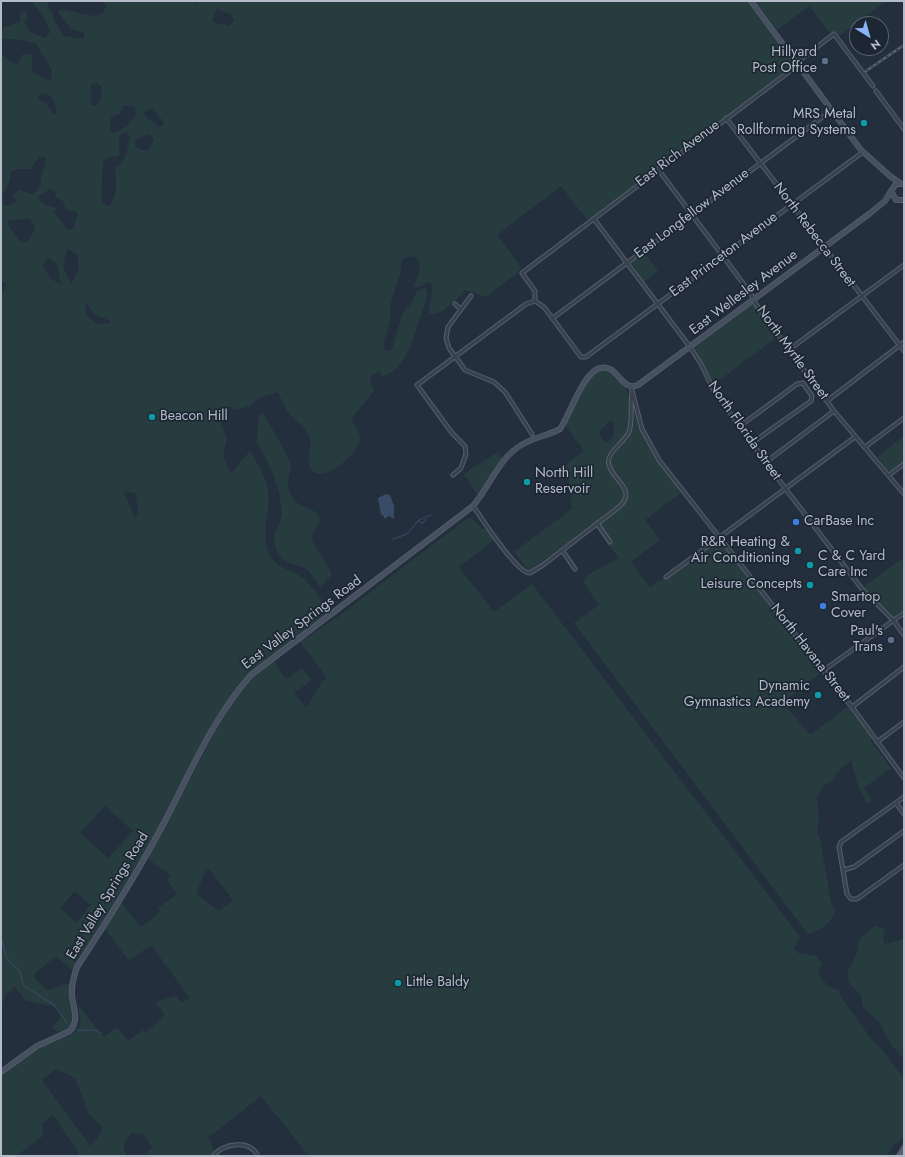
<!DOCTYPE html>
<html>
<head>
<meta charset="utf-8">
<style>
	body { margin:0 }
	#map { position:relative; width:905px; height:1157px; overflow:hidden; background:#242f3e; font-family:Jost,sans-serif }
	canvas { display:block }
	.frame { position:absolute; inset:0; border:2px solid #b4bcc9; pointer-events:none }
	.north { position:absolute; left:849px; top:16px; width:40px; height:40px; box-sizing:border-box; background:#1d2633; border:1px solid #59626f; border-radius:50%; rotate:143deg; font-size:11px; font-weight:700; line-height:16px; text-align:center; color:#b4bcc9 }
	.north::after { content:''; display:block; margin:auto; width:14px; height:18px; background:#8ab4f8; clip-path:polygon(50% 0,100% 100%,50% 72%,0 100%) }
</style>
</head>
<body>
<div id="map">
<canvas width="905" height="1157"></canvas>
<div class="frame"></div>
<div class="north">N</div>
</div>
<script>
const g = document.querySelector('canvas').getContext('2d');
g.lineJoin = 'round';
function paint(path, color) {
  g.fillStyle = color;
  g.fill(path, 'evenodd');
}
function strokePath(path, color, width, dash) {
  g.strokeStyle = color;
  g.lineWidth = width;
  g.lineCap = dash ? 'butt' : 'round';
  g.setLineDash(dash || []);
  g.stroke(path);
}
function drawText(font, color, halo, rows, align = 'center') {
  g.font = font + ' Jost,sans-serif';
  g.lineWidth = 3.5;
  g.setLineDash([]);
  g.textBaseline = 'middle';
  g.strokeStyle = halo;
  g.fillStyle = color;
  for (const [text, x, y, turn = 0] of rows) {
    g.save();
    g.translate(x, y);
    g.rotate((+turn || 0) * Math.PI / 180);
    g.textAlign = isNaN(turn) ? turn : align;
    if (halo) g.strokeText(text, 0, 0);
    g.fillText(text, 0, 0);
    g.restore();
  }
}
paint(new Path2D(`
	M36 1H49L47 7 52 12 55 22 64 36 84 39V33L71 29 58 12 61 9 93 16 103 13 106 6 103 1H193L195 4 199 1H749L794 62 793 66 588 221 561 186 497 235 521 267 517 273 486 297 465 290C459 298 438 319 429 313L432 290 431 283H426L420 287H413C418 277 422 269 418 258L410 256 402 260 400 275 391 302 390 321 383 345 385 350 389 351 392 349 403 312 412 303 416 292 424 288 427 290V298C417 321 410 371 382 376L379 371 372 375 370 380 374 391 352 418C352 426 362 432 360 440 359 452 324 485 312 470 305 462 312 449 310 440 308 426 295 422 288 412 284 406 281 399 278 392L258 398 250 406 234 410 230 406 217 413 227 439C222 454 223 459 231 473L250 451C257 463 266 476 268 490 271 511 260 534 269 554 276 569 293 569 304 579 314 588 322 602 331 613L250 672 226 703 158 831 73 971 56 956 35 973V979L47 990 70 983 74 1024 66 1030 56 1032 52 1027 59 1020 61 1014 55 1007 25 1000 15 987 6 994 1 1007V290L4 292 6 283 1 282V53L12 63 18 64 23 54H31L33 57 31 63 33 73 51 81 52 70 36 44 16 39H1V28L20 22V14L26 10 27 17 24 21 30 32 45 38 50 32 43 15 33 4ZM216 9 231 14 234 21 229 26 212 22ZM97 83 102 87 101 98 95 106 91 105V84ZM46 93 54 100 57 113 53 114 46 102 39 100 37 96ZM124 105 135 107 136 116 126 127 114 133 110 131 111 117 120 114ZM151 108 163 121 164 125 159 127 145 116 144 113ZM126 132 130 137C126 150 129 160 115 167 116 182 119 196 108 207L101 201 103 162 107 158 119 156V136ZM150 134 154 140 150 148 145 151 137 148 134 144 135 140ZM39 157H46C45 170 40 174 40 187L33 194 20 190 12 195 16 202 7 206 4 205 2 197 10 180 11 172 17 169H31ZM50 189 55 192 56 198 63 201 66 210 75 211 78 214 73 229 68 230 54 212 57 208 45 205 38 199 39 196ZM30 219 35 228 30 239 24 243 19 241 8 224 9 220ZM67 248 77 255C80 267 78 273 71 283L63 267ZM47 257 57 264 61 285 50 278 43 266ZM87 303 95 315 111 321 110 323 97 324 87 315 85 305ZM127 492 135 493 139 514 134 516 124 493ZM105 806 133 831 108 858 80 833ZM74 891 91 905 77 922 60 909Z
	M755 1H886L839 36 835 31 831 34 809 6 777 30Z
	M644 252 658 271 644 282 631 263Z
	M753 303 777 337 713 385 704 364 694 348Z
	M600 369C627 371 637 408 628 431 624 441 614 448 607 457 606 475 625 482 624 499L621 504 529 571 514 552 572 509 568 473 563 467 584 451 565 425 590 377ZM612 420C615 431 616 436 606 443L600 436 599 432 608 422Z
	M633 397 643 436 653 454 682 492 645 520 660 540 631 562 650 587 663 578H667L718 541 722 542 822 669 821 673 783 702 810 735 847 707H850L872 736 871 741 891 768 864 788 872 800 866 805 864 796 859 789 851 761 836 773 835 778 824 786 817 797 819 820 817 834 820 839 831 902 835 910C832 923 820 931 808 934L574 623 599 605 583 582 586 576 619 558 594 526 620 508 627 498C627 482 612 477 610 463 608 453 622 446 627 438 632 430 634 418 633 408 633 404 631 400 633 397Z
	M261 413C265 414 291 460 291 466 290 475 286 480 289 490 296 511 311 504 320 517L319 524 312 534 313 542 331 572V576L320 587 307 569 287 562 278 554 274 542 275 531 279 525 282 513 279 492 270 466 257 443 258 418Z
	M904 436V462L889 472 877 457Z
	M498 452 503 459 495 466 479 497 464 475 465 473Z
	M468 518H472L481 528 488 530 495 539 459 567 494 612 532 584 800 937 794 948 798 953 816 956 822 963 818 974 829 987 839 990 842 999 875 1044 879 1046 904 1079V1138L894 1144 887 1156H309L261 1096 208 1138 217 1156H146L152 1147 143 1134 132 1133 124 1142V1150L127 1156H75L79 1153 53 1115 42 1124 43 1136 16 1156H1V1075C19 1062 35 1049 56 1040 64 1036 76 1036 79 1027 82 1020 79 1012 78 1005L104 1037 117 1027 128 1041 143 1030 145 1033 165 1015 155 1002 176 996 181 1003 190 998 151 945 129 961 105 929 121 903 141 927 160 912 158 908 177 894 167 880 171 876 148 859 220 722 239 691 252 677 274 661 286 679 302 668 312 680 294 693 306 708 322 682 327 678 300 642 339 616ZM209 869 233 900 219 911 196 894 205 872ZM56 1069 75 1078 89 1114 101 1126 102 1132 90 1146 42 1080Z
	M904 557V610L894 616 862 588Z
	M876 926 882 928 885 932 883 939 885 944 904 939V1060L890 1043 880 1023 863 1007 861 996 849 983 847 977 848 970 856 956 860 939 868 931Z`), '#263c3f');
paint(new Path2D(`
	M386 494 390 495 394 506V519L389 516 385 519 383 515H381L378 498Z`), '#394c67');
strokePath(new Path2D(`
	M418 521 423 523 426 519
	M393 539 407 534 419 520 431 515
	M1 937 6 956 9 962 19 970 24 986 53 1004 68 1024
	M76 1030H95L101 1033`), '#394c67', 1);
const street = new Path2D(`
	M876 91 904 129
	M726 118 904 351
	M658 169 751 294 755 303 834 411 904 494
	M594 219 690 347 701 364 714 391 785 488 862 589 893 620 904 635
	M471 296 448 327 446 338 449 348 465 370 494 382 505 392 532 434
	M535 301V291L522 273 794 68 800 60 834 34 873 86
	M535 301 544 307 581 357H586L863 152
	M455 304 461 309
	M553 318 832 110
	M790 349 904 265
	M631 387 642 429 659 460 852 707 904 778
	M827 401 904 342
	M740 426 797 384 803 383 812 396 811 401 752 443
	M865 447 904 418
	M766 462 834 411
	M453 475 461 468 466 454 465 446 452 433 417 385 526 304 535 301
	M889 475 904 464
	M473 506C482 518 516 573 530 573L543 565 619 507C638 490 613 481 609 465 605 453 624 443 629 432 633 421 630 396 632 393
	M597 523 610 542
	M562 550 575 569
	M666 577 855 437
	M824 670 904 613
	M852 707 904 667
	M877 742 904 722
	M904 797 841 842 839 847 847 894 851 899H857L904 865
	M896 803 904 814
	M843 870 854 867 904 831
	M213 1156C224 1143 250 1139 258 1156`);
const secondary = new Path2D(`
	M751 1 861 150 890 176 900 183
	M904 184H896L891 191 896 200H904
	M1 1072 37 1046 70 1031C80 1019 73 1009 72 995 71 986 74 976 77 967 108 920 138 872 165 821 190 773 214 716 251 675L473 506C491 485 498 458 523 444 535 437 549 435 560 429 570 415 583 372 600 368 618 363 621 393 638 385L869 214 885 201 891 191`);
const primary = new Path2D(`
	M899 1156 904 1148`);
strokePath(street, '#565f6c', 5);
strokePath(secondary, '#565f6c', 6);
strokePath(primary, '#414a57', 7);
strokePath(street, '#38414e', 3);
strokePath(secondary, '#465061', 4.5);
strokePath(primary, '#56606e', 5);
const rail = new Path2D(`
	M866 71 904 45`);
strokePath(rail, '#5a6575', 2.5);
strokePath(rail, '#1d2633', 1, [3]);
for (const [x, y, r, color] of [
	[825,61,4,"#5c6f8a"],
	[864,123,4,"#0f9aa8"],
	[152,417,4,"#0f9aa8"],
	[527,482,4,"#0f9aa8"],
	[796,522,4,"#3f7fe0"],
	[798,551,4,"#0f9aa8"],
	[810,565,4,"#0f9aa8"],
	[810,585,4,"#0f9aa8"],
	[823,606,4,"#3f7fe0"],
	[891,640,4,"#5c6f8a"],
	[818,695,4,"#0f9aa8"],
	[398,983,4,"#0f9aa8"]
]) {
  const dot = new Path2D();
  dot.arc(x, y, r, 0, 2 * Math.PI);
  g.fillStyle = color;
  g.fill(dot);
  strokePath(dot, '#1d2633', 1.5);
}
drawText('14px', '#b4bcc9', '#1d2633', [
	["Hillyard",817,53],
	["Post Office",817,69],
	["MRS Metal",856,115],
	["Rollforming Systems",856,131],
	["Beacon Hill",160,417,"left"],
	["North Hill",535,474,"left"],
	["Reservoir",535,490,"left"],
	["CarBase Inc",804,522,"left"],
	["R&R Heating &",790,543],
	["Air Conditioning",790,559],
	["C & C Yard",818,557,"left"],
	["Care Inc",818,573,"left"],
	["Leisure Concepts",802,585],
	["Smartop",831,598,"left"],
	["Cover",831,614,"left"],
	["Paul's",883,632],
	["Trans",883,648],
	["Dynamic",810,687],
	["Gymnastics Academy",810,703],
	["Little Baldy",406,983,"left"]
], 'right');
drawText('14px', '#b4bcc9', '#1d2633', [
	["East Rich Avenue",678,154,-37],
	["East Longfellow Avenue",692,214,-37],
	["North Rebecca Street",814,235,53],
	["East Princeton Avenue",724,255,-37],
	["East Wellesley Avenue",744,293,-37],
	["North Myrtle Street",792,353,54],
	["North Florida Street",744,431,55],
	["East Valley Springs Road",302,623,-37],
	["North Havana Street",810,653,52],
	["East Valley Springs Road",108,896,-59]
]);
</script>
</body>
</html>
